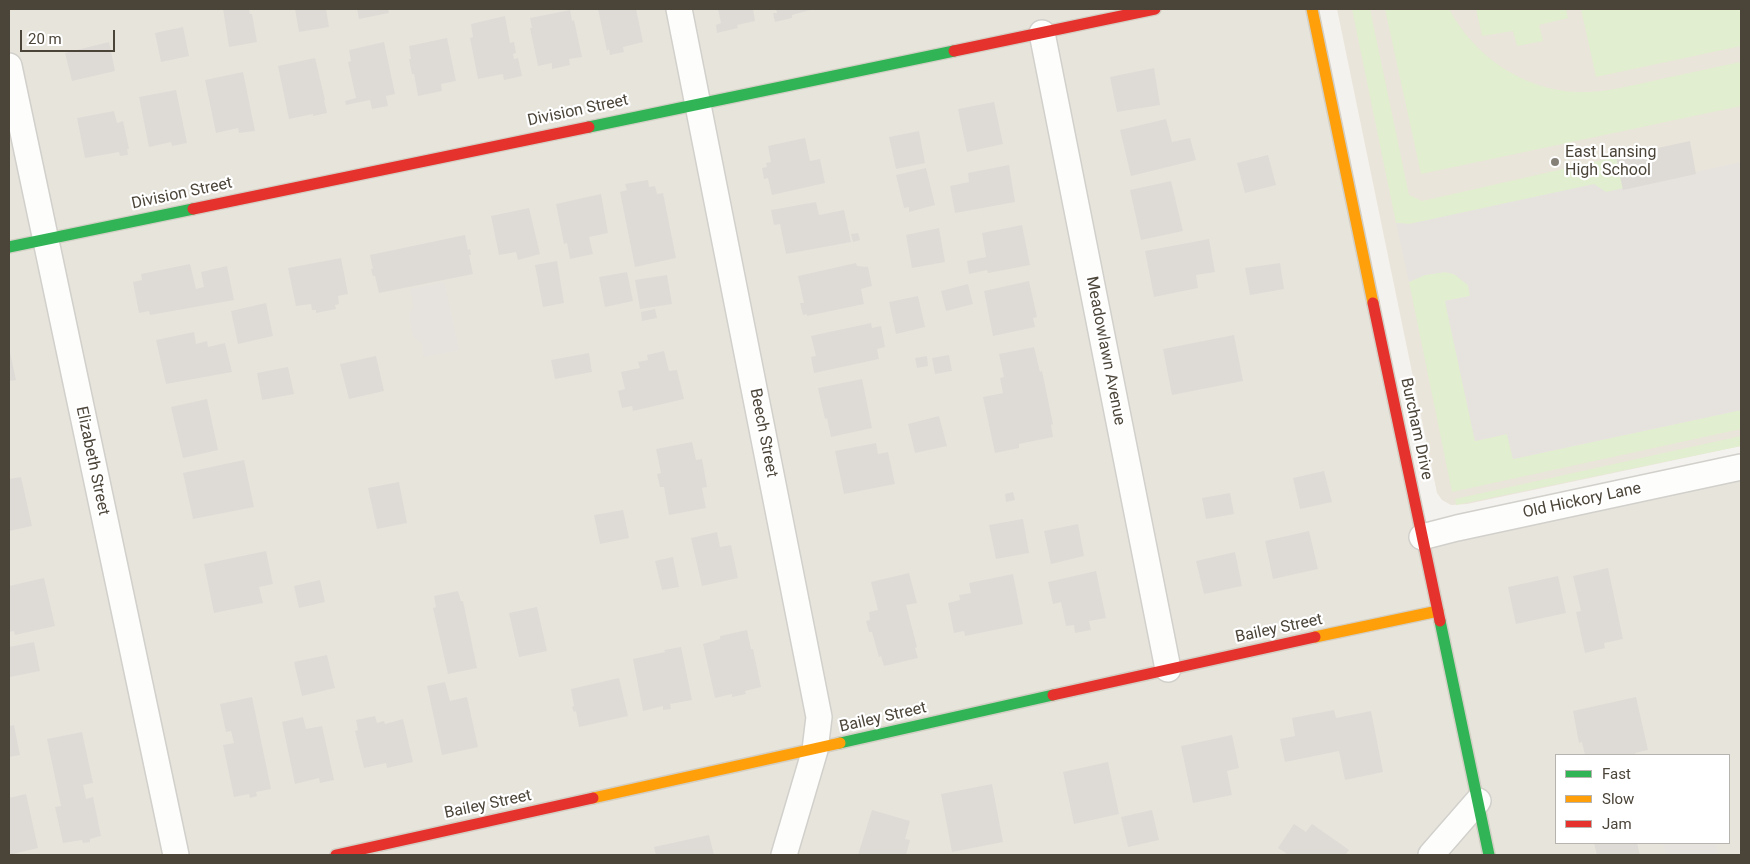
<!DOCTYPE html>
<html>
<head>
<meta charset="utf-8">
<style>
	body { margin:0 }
	#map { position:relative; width:1750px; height:864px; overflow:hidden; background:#f4f2ee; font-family:Roboto,sans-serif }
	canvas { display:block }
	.frame { position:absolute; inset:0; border:10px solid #4b4439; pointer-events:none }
	.legend { position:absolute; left:1555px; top:754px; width:175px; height:90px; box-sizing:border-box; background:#fff; border:1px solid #b7b4b0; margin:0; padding:6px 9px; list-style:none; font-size:15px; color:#4b4439 }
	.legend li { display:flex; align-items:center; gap:10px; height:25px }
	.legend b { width:25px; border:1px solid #b7b4b0 }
	.scale { position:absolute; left:20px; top:30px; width:95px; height:22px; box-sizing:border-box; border:2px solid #4b4439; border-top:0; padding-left:6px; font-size:15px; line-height:18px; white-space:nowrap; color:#4b4439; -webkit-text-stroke:4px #fff; paint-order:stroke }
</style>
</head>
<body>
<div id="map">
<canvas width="1750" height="864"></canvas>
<div class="frame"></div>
<ul class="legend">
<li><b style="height:6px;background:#30b455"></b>Fast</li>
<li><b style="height:6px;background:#ff9f0a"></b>Slow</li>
<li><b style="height:6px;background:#e5322d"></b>Jam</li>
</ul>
<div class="scale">20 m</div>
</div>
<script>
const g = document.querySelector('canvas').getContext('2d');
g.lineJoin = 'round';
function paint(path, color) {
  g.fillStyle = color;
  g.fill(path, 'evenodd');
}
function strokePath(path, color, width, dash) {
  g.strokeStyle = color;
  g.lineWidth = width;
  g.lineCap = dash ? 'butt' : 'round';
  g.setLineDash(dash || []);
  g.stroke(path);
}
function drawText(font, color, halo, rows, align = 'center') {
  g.font = font + ' Roboto,sans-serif';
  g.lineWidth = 4.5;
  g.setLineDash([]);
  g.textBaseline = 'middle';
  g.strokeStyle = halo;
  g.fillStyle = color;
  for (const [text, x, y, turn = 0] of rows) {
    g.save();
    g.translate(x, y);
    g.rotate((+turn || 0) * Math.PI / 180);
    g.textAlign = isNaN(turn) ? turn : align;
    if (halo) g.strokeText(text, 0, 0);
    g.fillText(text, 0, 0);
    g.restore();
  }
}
paint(new Path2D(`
	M9 9H1312L1422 537 1741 467V855H9ZM1556 755H1729V843H1556Z`), '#e7e4dc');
paint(new Path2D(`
	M1337 9H1741V446L1467 504 1451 505 1442 500 1437 493Z`), '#eae5da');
paint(new Path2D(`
	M1352 9H1370L1409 195 1422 201 1616 157 1623 190 1409 224 1396 223Z
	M1385 9H1449C1474 56 1523 90 1577 92 1601 93 1625 87 1648 82 1679 75 1710 68 1741 62V106L1421 174Z
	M1476 9H1566L1568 18 1539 25 1543 41 1517 46 1513 31 1482 36Z
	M1581 9H1741V46L1596 77Z
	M1445 272 1454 274 1468 285 1470 296 1445 301 1475 441 1507 434 1513 459 1741 410V429L1452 492 1409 282 1424 275Z
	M1741 436V446L1456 505 1455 499Z`), '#e1eecf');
paint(new Path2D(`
	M1741 162V410L1513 459 1507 434 1475 441 1445 301 1470 296 1468 285 1454 274 1445 272 1425 275 1409 282 1396 223 1409 224 1594 184 1606 192Z
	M444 282 459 350 424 357 422 343 413 336 409 314 414 307 410 289Z
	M1663 843H1715L1718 855H1666Z`), '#e6e3df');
paint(new Path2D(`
	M223 9H249L250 14H252L257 42 229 47Z
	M295 9H326L329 27 299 32Z
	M357 9H388L389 13 359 19Z
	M598 9H636L643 42 623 47 624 52 610 55 609 49 607 51Z
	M718 9H753L755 21 737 25 738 28 717 33 716 25 721 23Z
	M776 9H813L792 15V18L775 22 773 13H777Z
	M570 10 572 21 574 20 582 57 569 59 570 65 552 69V63L538 66 530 28H532L530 18Z
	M505 16 510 43 514 42 516 53 513 54 514 59 518 58 522 76 504 80 503 74 478 79 470 38 473 37 471 24Z
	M183 27 189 56 161 62 155 33Z
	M447 38 456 81 441 84 442 91 418 96 414 74H412L409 59H411L409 46Z
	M109 42 115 71 72 81 65 53Z
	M384 42 395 94 386 96 388 106 372 109 370 100 346 105 345 101 356 98 348 62 351 61 349 50Z
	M315 58 325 100H324L327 113 313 116V114L289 119 278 66Z
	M1154 68 1160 105 1117 112 1110 77Z
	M243 72 255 131 239 133 238 128 216 133 205 80Z
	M176 90 187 143 172 146 171 142 149 147 139 97Z
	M994 102 1003 144 967 152 958 109Z
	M114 111 117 123 123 121 129 149H127L128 155 120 156 119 152 85 158 77 118Z
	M1166 119 1172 142 1190 138 1196 160 1131 176 1120 130Z
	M919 131 925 163 896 169 889 137Z
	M805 138 810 161 820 159 825 183 772 195 768 178 764 179 762 168 767 167 766 163 771 162 768 146Z
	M1690 141 1696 174 1623 190 1616 157Z
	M1268 155 1276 185 1245 193 1237 163Z
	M1009 165 1015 202 955 213 950 186 969 182 968 173Z
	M926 168 935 205 909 212V207L904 208 896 175Z
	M648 180 649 187 655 186 657 194 663 193 676 258 635 267 620 192 627 190 625 184Z
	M1171 181 1183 231 1141 240 1130 190Z
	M601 194 608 233 589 237 593 254 570 259 567 243 564 244 556 204Z
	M816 202 819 215 844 210 851 242 786 254 780 224 774 225 771 210Z
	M529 208 540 254 518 260 516 252 499 255 491 216Z
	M1022 225 1030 265 988 273 987 270 969 274 967 261 986 257 982 233Z
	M939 228 945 262 912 268 906 235Z
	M858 233 860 240 853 242 851 234Z
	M465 235 468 250 470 249 471 255H469L473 274 379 293 375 276H373L371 269H373L370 255Z
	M1209 239 1215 272 1196 275 1198 288 1154 297 1145 251Z
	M341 258 348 294 338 296 339 304 335 305 336 309 316 313V310H312L311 304 296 306 288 268Z
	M557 261 564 303 543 307 535 265Z
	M856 263 857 266 868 267 872 286 861 289 864 304 807 316V314L803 315 800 303H804L798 276Z
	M1280 263 1284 289 1250 295 1245 268Z
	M190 264 196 289 204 287 201 272 227 266 234 300 150 315 149 311 139 313 133 282 142 280 141 274Z
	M627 272 633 301 605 307 599 277Z
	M667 275 672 304 640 309 635 280Z
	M1029 281 1037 317 1033 318 1035 327 993 336 984 291Z
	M968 284 973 304 946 311 941 291Z
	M918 296 925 327 896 334 889 302Z
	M266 303 273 336 238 344 231 311Z
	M655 309 657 318 642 321 641 312Z
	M871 323 872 328 881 326 885 347 877 349 879 359 814 373 811 357 816 356 811 336Z
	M194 332 196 344 207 341 208 347 225 343 232 372 166 384 156 340Z
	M1234 335 1243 381 1172 395 1163 349Z
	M1034 347 1040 372 1042 371 1053 424 1051 425 1053 437 1019 444V448L995 453 983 397 1003 393 1000 378 1004 377 999 354Z
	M9 348 16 380 9 381Z
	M664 351 669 371 677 370 684 399 633 411 632 406 622 408 618 391 625 389 621 372 640 368 638 362 648 360 647 355Z
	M589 353 592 372 555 379 551 360Z
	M949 355 952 371 935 374 932 358Z
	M376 356 384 391 349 399 340 364Z
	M927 356 928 366 917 368 915 358Z
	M288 367 294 394 262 400 257 373Z
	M862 379 872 428 831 437 827 418 825 419 818 388Z
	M207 399 218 450 183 458 171 407Z
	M939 416 947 446 915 453 908 424Z
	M692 442 696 460 702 459 707 487 702 488 706 508 669 515 664 487H660L657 474 661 473 656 449Z
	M876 443 878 454 888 452 895 484 844 494 835 451Z
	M244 460 254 507 193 519 183 473Z
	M1324 471 1332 502 1300 509 1293 478Z
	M21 477 32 526 9 531V479Z
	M399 482 407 523 377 529 368 488Z
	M1013 492 1015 500 1006 502 1005 494Z
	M1230 493 1234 514 1206 519 1202 498Z
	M623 510 629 538 600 544 594 515Z
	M1023 519 1029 553 996 559 989 525Z
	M1078 524 1084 556 1051 564 1044 531Z
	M1309 531 1318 569 1273 579 1265 541Z
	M717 532 720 547 731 545 738 578 702 586 691 538Z
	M266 551 273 584 259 587 263 603 214 613 204 564Z
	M1235 552 1242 586 1204 594 1196 561Z
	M673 557 679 587 662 590 655 561Z
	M1608 568 1623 639 1604 643 1605 648 1585 653 1576 612 1581 611 1573 576Z
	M1096 571 1106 618 1089 621 1091 630 1075 633 1074 625 1066 626 1061 602 1053 604 1048 582Z
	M909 573 917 603 906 605 917 647 915 648 918 658 884 666 881 656 879 657 872 632H869L866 621 870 620 869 612 878 610 871 582Z
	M1013 574 1023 624 965 636 964 631 954 633 948 603 960 600 959 595 971 593 969 583Z
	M1558 576 1566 613 1516 624 1508 587Z
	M44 578 55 626 15 635 14 631 9 632V586Z
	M320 580 325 602 299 608 294 586Z
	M458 591 461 601H463L477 668 448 674 433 608 436 607 434 596Z
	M537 607 547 651 519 657 509 613Z
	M747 630 751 649H753L761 687 745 691 746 694 732 697V694L715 698 703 644 720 639V636Z
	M34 642 40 671 10 677 9 647Z
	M681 647 692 700 670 704 671 709 663 710V706L643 711 633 659 665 652 664 650Z
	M327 655 335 688 302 696 294 662Z
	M619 678 628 716 579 727 576 711 574 712 572 707 574 706 571 689Z
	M445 682 450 701 467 697 478 747 442 755 427 686Z
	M252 697 271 789 256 792 257 796 250 798 249 794 234 797 223 745 234 743 231 731 226 732 220 704Z
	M1636 697 1648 750 1635 753 1636 755H1585L1582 742 1579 743 1573 711Z
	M1334 710 1336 718 1371 711 1383 772 1345 780 1339 751 1285 762 1280 739 1295 736 1292 718Z
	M375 716 377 723 384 721 385 724 403 719 413 762 387 768 386 763 364 768 355 731 358 730 356 720Z
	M303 717 306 729 322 726 334 780 320 783 319 778 295 784 282 722Z
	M14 725 20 755 9 757V726Z
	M82 732 93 783 83 785 86 799 93 797 101 836 90 839V842L83 843 82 840 63 843 55 807 61 806 47 739Z
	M1232 735 1239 768 1227 771 1232 795 1193 803 1181 746Z
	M1108 762 1119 814 1074 824 1063 772Z
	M992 784 1003 842 952 852 941 794Z
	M26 794 38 848 9 855V798Z
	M872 810 910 821 905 839 910 840 906 855H858Z
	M1152 810 1159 840 1128 847 1121 817Z
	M1294 824 1306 832 1312 824 1349 850 1345 855H1284L1286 853 1278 848Z
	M709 835 714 855H656L654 847Z
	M1594 843H1637L1640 855H1597Z`), '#dedbd6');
const street = new Path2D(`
	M679 9 819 717 815 750 784 855
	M1042 33 1168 669
	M9 66 176 855
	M1422 537 1457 528 1741 467
	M1431 855 1478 801`);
const fast = new Path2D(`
	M589 127 954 51
	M9 247 193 209
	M1440 621 1489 855
	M840 743 1053 695`);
const slow = new Path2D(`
	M1312 9 1373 303
	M1315 637 1438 611
	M593 798 840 743`);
const jam = new Path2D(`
	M954 51 1155 9
	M193 209 589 127
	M1373 303 1440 621
	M1053 695 1315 637
	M336 855 593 798`);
strokePath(street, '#d2d0cb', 28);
strokePath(fast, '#d3cfc5', 14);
strokePath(slow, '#d3cfc5', 14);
strokePath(jam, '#d3cfc5', 14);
strokePath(street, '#fdfdfc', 25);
strokePath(fast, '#30b455', 11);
strokePath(slow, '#ff9f0a', 11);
strokePath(jam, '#e5322d', 11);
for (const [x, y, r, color] of [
	[1555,162,5,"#868178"]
]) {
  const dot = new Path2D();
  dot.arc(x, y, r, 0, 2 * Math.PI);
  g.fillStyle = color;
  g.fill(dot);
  strokePath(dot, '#fff', 2);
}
drawText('16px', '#4b4439', '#fff', [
	["Division Street",578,111,-12],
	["Division Street",182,194,-12],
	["Meadowlawn Avenue",1105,351,79],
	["Burcham Drive",1416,429,78],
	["Beech Street",763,433,79],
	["Elizabeth Street",92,461,78],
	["Old Hickory Lane",1582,501,-12],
	["Bailey Street",1279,629,-12],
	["Bailey Street",883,718,-13],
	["Bailey Street",488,805,-12]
]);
drawText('16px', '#4b4439', '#fff', [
	["East Lansing",1565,153],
	["High School",1565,171]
], 'left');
</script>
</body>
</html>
